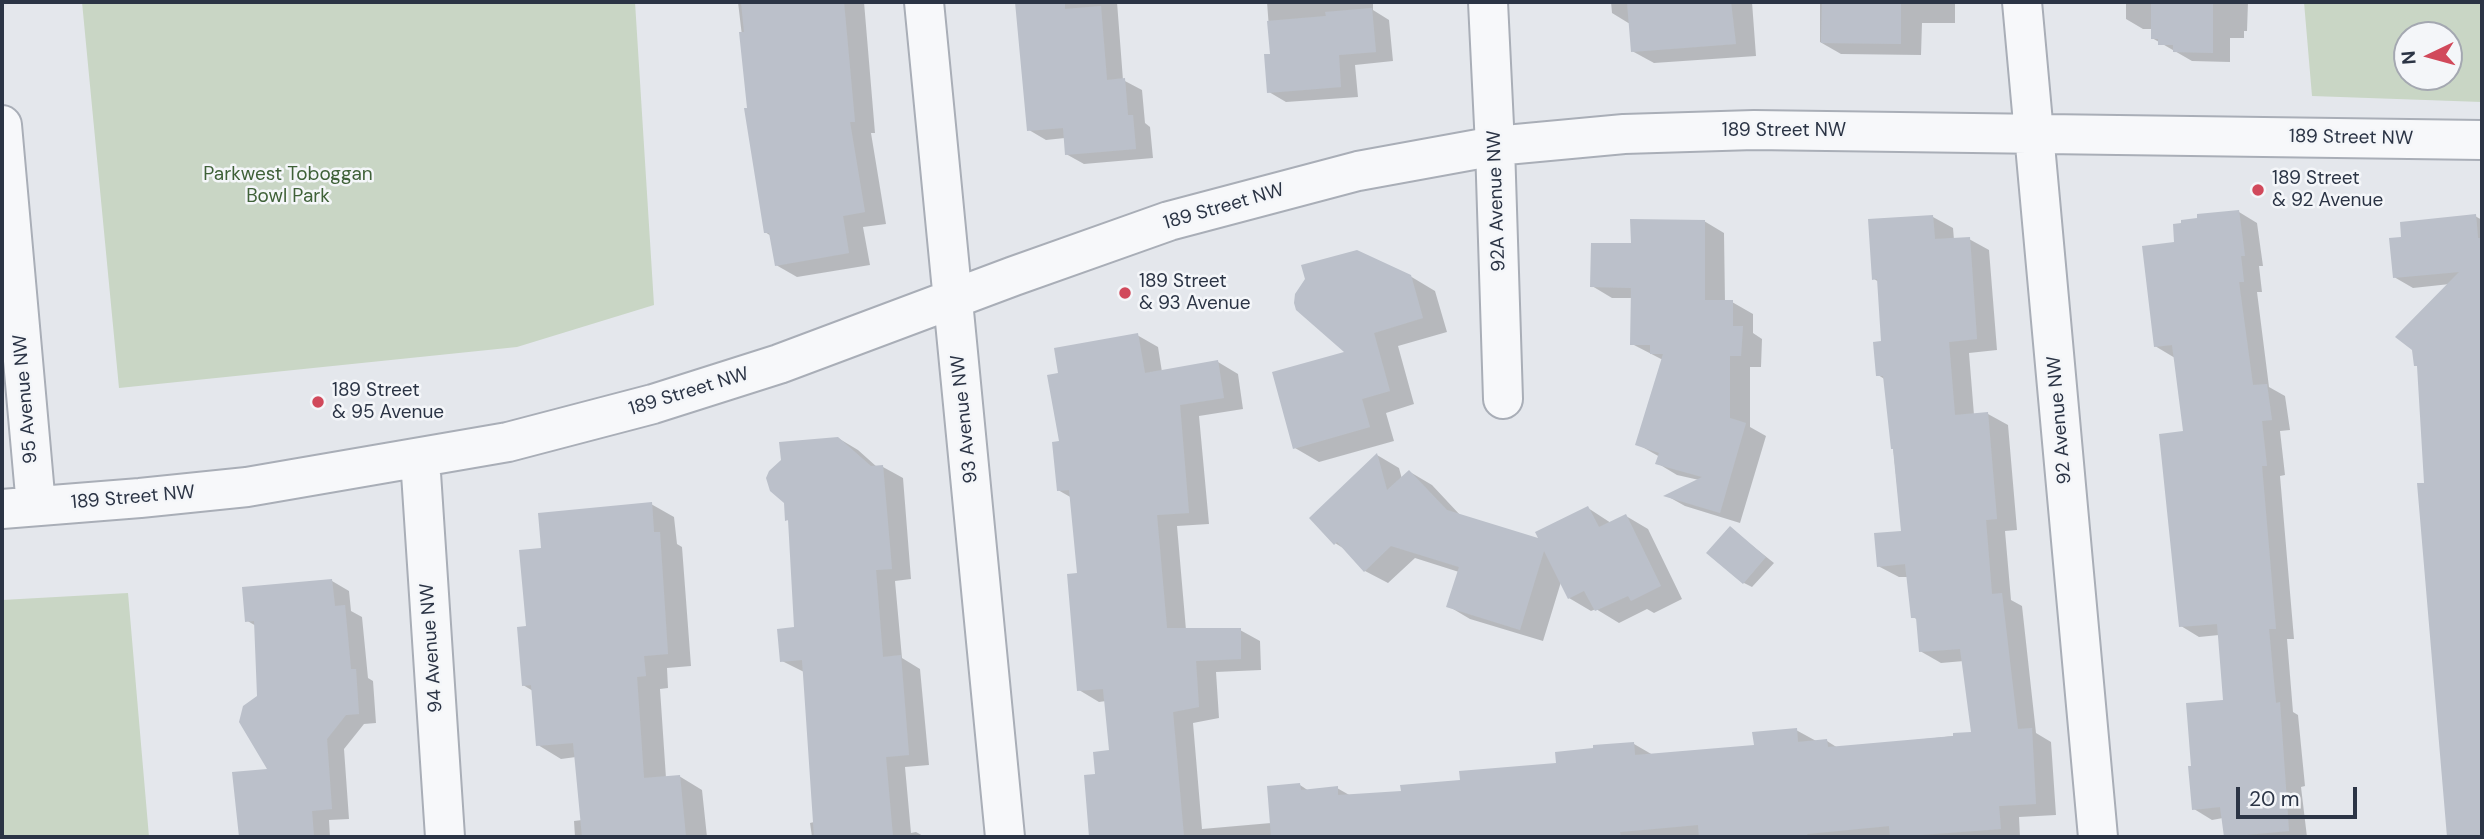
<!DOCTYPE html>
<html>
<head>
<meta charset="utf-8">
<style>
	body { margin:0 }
	#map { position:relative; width:2484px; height:839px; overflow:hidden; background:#e4e7ec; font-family:"DM Sans",sans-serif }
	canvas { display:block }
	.frame { position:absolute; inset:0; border:4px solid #2b3445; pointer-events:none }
	.north { position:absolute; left:2393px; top:21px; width:70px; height:70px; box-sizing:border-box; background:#f4f6f9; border:2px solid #a4a8b1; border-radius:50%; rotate:265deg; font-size:19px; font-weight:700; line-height:28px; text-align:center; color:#2b3445 }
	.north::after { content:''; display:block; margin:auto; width:24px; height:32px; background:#d1495b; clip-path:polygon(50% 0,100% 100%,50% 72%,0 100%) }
	.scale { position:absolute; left:2236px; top:787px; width:121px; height:32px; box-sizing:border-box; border:4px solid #2b3445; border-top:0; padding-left:9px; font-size:21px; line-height:24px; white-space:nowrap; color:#2b3445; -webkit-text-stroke:5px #f4f6f9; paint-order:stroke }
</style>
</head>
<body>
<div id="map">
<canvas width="2484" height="839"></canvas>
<div class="frame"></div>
<div class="north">N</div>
<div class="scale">20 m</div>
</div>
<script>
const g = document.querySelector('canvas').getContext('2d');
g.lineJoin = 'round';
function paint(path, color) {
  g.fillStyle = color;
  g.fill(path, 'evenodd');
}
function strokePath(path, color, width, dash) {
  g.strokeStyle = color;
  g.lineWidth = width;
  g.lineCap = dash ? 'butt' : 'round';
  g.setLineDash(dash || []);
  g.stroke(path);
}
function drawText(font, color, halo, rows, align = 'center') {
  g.font = font + ' "DM Sans",sans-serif';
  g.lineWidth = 5;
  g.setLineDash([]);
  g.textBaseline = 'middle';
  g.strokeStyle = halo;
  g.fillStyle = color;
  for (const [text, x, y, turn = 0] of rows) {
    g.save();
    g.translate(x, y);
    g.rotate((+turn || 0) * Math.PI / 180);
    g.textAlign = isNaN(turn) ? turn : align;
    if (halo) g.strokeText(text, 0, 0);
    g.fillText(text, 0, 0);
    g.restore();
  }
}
paint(new Path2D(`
	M82 2H635L654 305 517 347 119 388Z
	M2304 2H2482V102L2312 96ZM2407 35H2449V77H2407Z
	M128 593 149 837H2V600Z`), '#c9d6c5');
paint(new Path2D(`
	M738 2H864L875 133H871L886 224 863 227 870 265 797 277 776 265 771 236 765 232Z
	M1016 2H1117L1123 80 1142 90 1145 123 1150 127 1153 158 1084 164 1066 154 1065 138 1046 140 1029 130Z
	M1267 2H1373V10L1389 20 1393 61 1355 65 1358 97 1286 102 1269 92 1271 55Z
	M1611 2H1752L1756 56 1654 63 1632 51 1630 24 1612 13Z
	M1820 2H1955V23H1922L1921 55 1841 54 1820 42Z
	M2126 2H2248L2247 31H2244V38H2230V62L2192 61 2152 38V29H2143L2126 19Z
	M2239 212 2257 223 2263 266H2259L2262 292H2257L2269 387 2285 396 2290 430 2280 431 2285 475 2280 476 2294 639H2287L2293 712 2298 715 2305 786 2301 787 2307 837H2225L2223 818 2212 820 2194 809 2225 702 2219 635 2199 637 2181 626 2185 433 2175 358 2155 346 2176 243Z
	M2475 216 2482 220V837H2449L2419 485 2425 484 2450 284 2413 288 2394 277 2403 238Z
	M1933 217 1953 228 1954 240 1969 239 1989 250 1997 350 1969 353 1974 415 1988 414 2008 425 2017 530 2005 531 2011 600 2022 606 2036 733 2051 742 2056 815 2019 817 2020 837H1090L1086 777 1097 776 1110 752 1106 701 1099 702 1079 690V575L1072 498 1058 490 1061 443 1060 374 1137 335 1158 347 1162 372 1218 362 1238 374 1243 409 1199 416 1209 524 1177 526 1186 630H1240L1260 641 1261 670 1216 672 1219 718 1193 723 1202 829 1271 823 1300 785 1309 791 1337 788 1351 796 1403 792 1557 765 1634 744 1653 755 1756 747 1796 730 1818 742 1827 741 1838 748 1973 734 1964 661 1941 663 1920 651 1918 620 1913 617 1908 577H1899L1878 566 1902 532 1886 380 1878 375 1883 342 1879 282 1874 279Z
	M1704 221 1724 233 1725 302H1732L1753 314V333L1762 339 1761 367H1750V427L1766 436 1740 523 1685 506 1667 496 1699 480 1677 475 1657 463 1660 457 1637 444 1663 360 1632 344 1633 298H1612L1592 286 1632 245Z
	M1410 276 1435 291 1447 332 1398 346 1414 404 1386 413 1394 441 1319 462 1295 448 1348 353Z
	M838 438 858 450 877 467H883L903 478 911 579 895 581 902 658 920 669 929 765 905 767 911 833 916 832 925 837H812L810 823 814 822 804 672 782 661 796 629 790 521 787 520Z
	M1377 455 1399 468 1402 479 1410 472 1432 485 1461 516 1542 541 1588 508 1611 523 1626 516 1648 529 1682 599 1654 613 1647 609 1619 623 1596 609 1591 611 1569 598 1561 582 1543 641 1470 619 1448 606 1459 572 1415 558 1388 583 1365 571 1346 550 1335 543Z
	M651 504 674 517 677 544 682 547 691 666 667 668 668 688 660 689 666 778 679 776 702 790 707 837H575L574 821 582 820 576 757 561 759 538 745 533 691 523 685 528 627 543 550Z
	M1730 528 1774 563 1752 587 1744 583Z
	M332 581 349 591 351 611 362 617 368 678 373 681 376 723 364 724 344 749 349 819 329 820 330 837H240L233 774 270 771 259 697 256 626 246 620Z`), '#0003');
paint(new Path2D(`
	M741 2H844L855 122H850L865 212 843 216 849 253 775 266 769 233H764L744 108H747L739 32H744Z
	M1015 2H1065V9L1101 6 1107 80 1125 78 1128 115H1133L1136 149 1065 155 1063 128 1027 131Z
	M1627 2H1731L1736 44 1631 52Z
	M1822 2H1901V44L1821 43Z
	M2151 2H2213V53L2173 52V45H2158V39H2151Z
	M1372 8 1376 52 1339 55 1341 87 1267 93 1264 54H1270L1267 21 1326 16 1325 12Z
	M2239 210 2245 256H2241L2244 282H2239L2253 385 2267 384 2272 420 2262 421 2267 466H2262L2276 629H2269L2276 703 2280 702 2289 831 2224 837 2220 807 2192 810 2188 766H2191L2186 703 2223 700 2217 624 2179 627 2159 434 2183 431 2172 345 2154 347 2142 246 2174 242 2173 224 2181 223V220L2197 218V214Z
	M2476 214 2478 238H2482V836L2447 837 2417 483H2424L2417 366H2414L2412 350 2395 337 2459 272 2393 278 2389 238 2401 237 2400 222Z
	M1933 215 1935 239 1970 237 1977 339 1949 342 1955 415 1988 412 1997 519 1986 520 1992 594 2002 593 2018 729 2032 728 2036 804 1999 806 2001 829 1894 837H1890L1889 826 1807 834 1808 837H1699L1698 825 1620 832 1621 837H1271L1267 786 1300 783 1301 790 1338 786V795L1401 791 1400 785 1460 780 1459 771 1556 763 1555 752 1593 748V745L1634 742 1635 755 1754 745 1752 732 1797 728 1798 742 1827 739 1828 747 1953 736V733L1971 732 1960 649 1919 652 1916 618H1911L1905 564 1877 567 1874 533 1901 531 1893 449H1891L1883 376H1876L1873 342 1881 341 1877 279 1872 280 1868 219Z
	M1630 219 1705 220V300H1733V326H1743L1741 356H1730V418L1746 423 1720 513 1663 496 1702 477 1655 464 1659 453 1635 445 1663 354H1650V345H1630L1631 288 1590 287 1591 243H1631Z
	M1357 250 1411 275 1423 318 1374 333 1390 391 1362 399 1370 427 1293 449 1272 372 1344 352 1296 310 1294 303 1295 294 1305 279 1301 265Z
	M1138 333 1145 373 1218 360 1224 398 1180 405 1189 513 1157 515 1167 628H1241V659L1196 661 1199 707 1173 712 1184 837H1089L1084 775 1095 774 1093 752 1109 750 1103 689 1077 691 1067 574 1077 573 1069 490 1057 491 1052 442 1059 441 1047 375 1058 373 1054 348Z
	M838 437 871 466 883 465 892 569 876 570 883 657 901 655 909 755 886 757 893 837H814L802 660 780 662 777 629 794 627 788 520 785 521 784 503 770 491 766 478 769 471 781 460 779 442Z
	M1377 453 1387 490 1409 470 1447 510 1538 538 1535 532 1588 506 1599 527 1626 514 1661 586 1631 601 1628 596 1595 611 1584 591 1568 599 1544 551 1520 630 1446 607 1459 567 1391 546 1364 572 1337 542 1334 545 1309 518Z
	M652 502 654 532H660L668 654 644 656 646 676 637 677 644 778 680 775 686 837H582L573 743 536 746 531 685 522 686 517 627 526 626 519 550 541 548 538 513Z
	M1730 526 1766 557 1743 584 1706 553Z
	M332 579 335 606 345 605 351 669H356L359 714 346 715 327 739 332 809 312 811 314 837H239L232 772 267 769 239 722 243 706 257 696 254 621 245 622 242 587Z`), '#bbc0ca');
const minor = new Path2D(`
	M924 2 1005 837
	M1488 2 1495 146 1503 399
	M2022 2 2098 837
	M2 125 36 506
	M420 458 445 837
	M2 509 140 498 247 487 508 442 653 404 779 364 1014 276 1169 221 1358 171 1495 146 1624 134 1754 130 2482 140`);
strokePath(minor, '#a9aeb7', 42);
strokePath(minor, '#f7f8fa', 38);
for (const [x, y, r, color] of [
	[2258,190,7,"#d1495b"],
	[1125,293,7,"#d1495b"],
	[318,402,7,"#d1495b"]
]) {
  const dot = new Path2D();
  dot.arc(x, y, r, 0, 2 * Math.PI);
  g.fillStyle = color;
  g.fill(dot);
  strokePath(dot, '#f4f6f9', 2.5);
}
drawText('19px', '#2b3445', '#f4f6f9', [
	["189 Street NW",1784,131],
	["189 Street NW",2351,138,1],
	["92A Avenue NW",1497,201,-92],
	["189 Street NW",1224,207,-16],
	["189 Street NW",689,392,-17],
	["95 Avenue NW",26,399,-95],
	["93 Avenue NW",965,419,-96],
	["92 Avenue NW",2060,420,-95],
	["189 Street NW",133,498,-5],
	["94 Avenue NW",432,648,-94]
]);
drawText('19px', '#3f6138', '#f4f6f9', [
	["Parkwest Toboggan",288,175],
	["Bowl Park",288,197]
]);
drawText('19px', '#2b3445', '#f4f6f9', [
	["189 Street",2272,179],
	["& 92 Avenue",2272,201],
	["189 Street",1139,282],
	["& 93 Avenue",1139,304],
	["189 Street",332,391],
	["& 95 Avenue",332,413]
], 'left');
</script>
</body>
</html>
